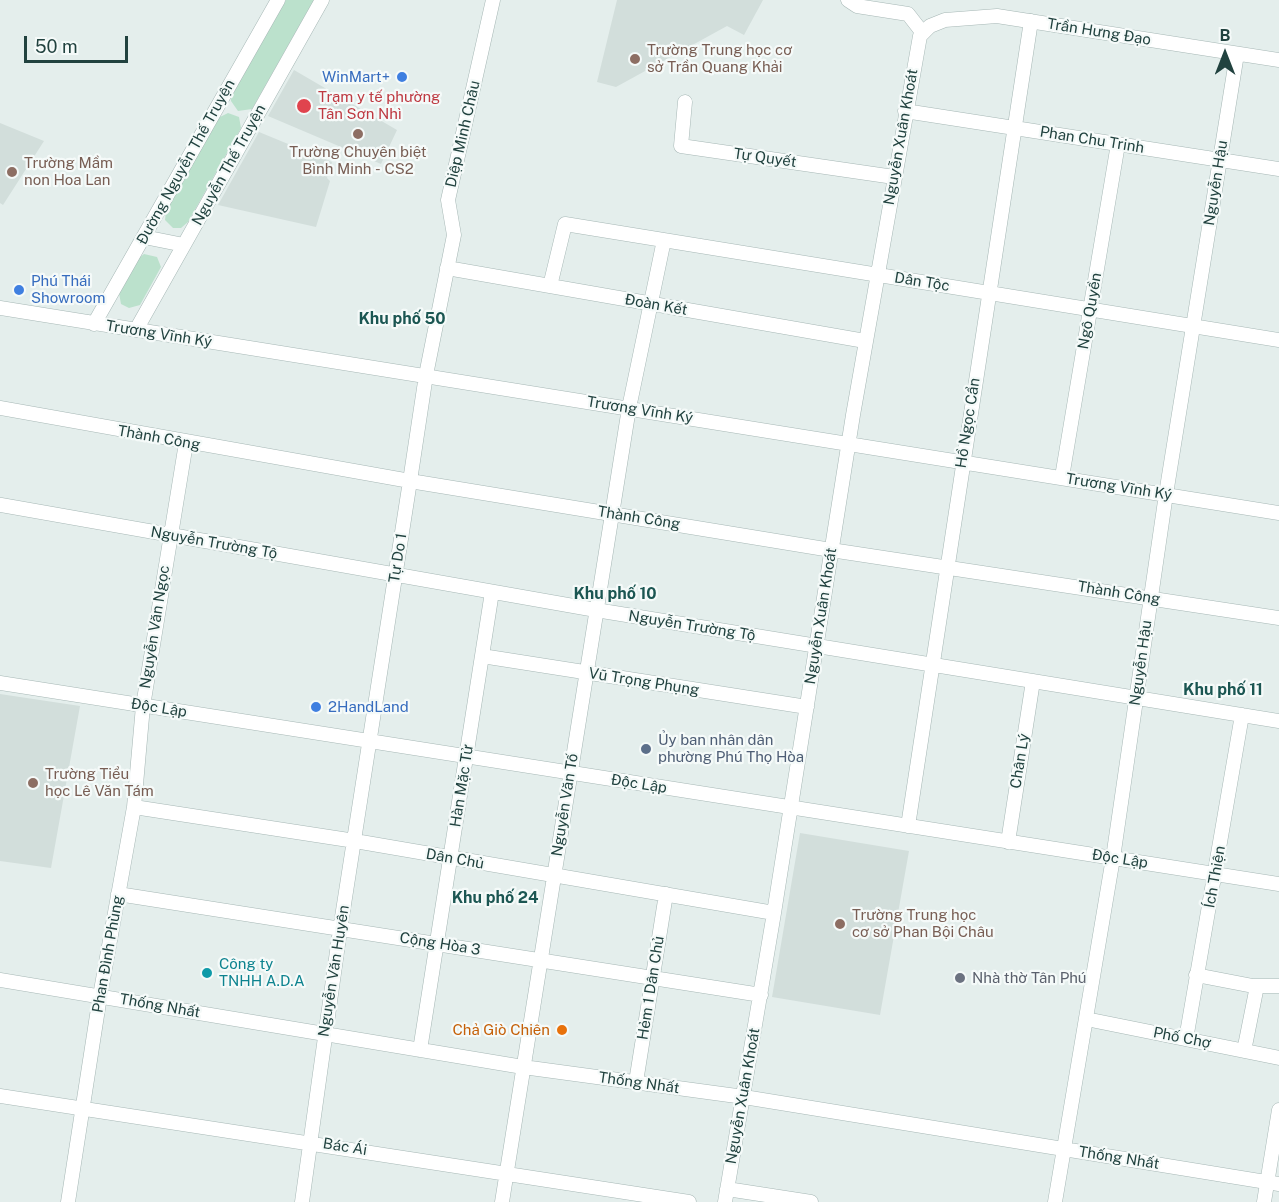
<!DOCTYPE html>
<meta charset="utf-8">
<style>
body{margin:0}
#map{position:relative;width:1279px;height:1202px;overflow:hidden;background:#e4eeec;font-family:"Public Sans",sans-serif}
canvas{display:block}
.north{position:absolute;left:1195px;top:24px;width:60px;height:60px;-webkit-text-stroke:4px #f5faf9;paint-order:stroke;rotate:0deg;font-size:16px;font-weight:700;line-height:24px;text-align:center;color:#21423f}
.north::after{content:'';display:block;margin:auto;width:21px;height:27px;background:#21423f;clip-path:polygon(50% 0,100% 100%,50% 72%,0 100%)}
.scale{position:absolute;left:24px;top:36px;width:104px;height:27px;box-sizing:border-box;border:3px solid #21423f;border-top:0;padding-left:8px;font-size:18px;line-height:21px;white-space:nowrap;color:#21423f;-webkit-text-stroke:4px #f5faf9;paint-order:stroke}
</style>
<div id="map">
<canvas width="1279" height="1202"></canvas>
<div class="north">B</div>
<div class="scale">50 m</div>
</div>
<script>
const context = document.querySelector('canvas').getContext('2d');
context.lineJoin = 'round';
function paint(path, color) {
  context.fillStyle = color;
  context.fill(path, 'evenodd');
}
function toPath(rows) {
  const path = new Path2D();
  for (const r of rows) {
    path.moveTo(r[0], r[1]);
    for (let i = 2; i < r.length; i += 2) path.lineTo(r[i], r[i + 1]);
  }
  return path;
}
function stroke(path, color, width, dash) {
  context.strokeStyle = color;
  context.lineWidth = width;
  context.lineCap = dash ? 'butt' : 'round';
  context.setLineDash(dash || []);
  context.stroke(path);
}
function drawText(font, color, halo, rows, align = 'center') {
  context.font = font + ' "Public Sans",sans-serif';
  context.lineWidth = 4.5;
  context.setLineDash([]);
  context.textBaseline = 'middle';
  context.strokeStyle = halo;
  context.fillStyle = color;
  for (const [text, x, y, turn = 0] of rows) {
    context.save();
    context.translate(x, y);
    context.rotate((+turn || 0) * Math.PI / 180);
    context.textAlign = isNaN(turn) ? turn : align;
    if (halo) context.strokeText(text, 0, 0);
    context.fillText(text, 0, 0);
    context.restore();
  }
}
const built = toPath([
 [617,0,763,0,744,35,727,26,616,87,597,82],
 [294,70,397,130,381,164,268,116],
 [0,123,44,141,3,205,0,203],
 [259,132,332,162,327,178,330,181,316,227,218,205],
 [0,694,80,706,51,868,0,861],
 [800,833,909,851,880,1015,772,997]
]);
const green = toPath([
 [286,0,314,0,252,109,238,111,231,101,231,95],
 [228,113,239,117,241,128,188,222,181,228,173,228,165,220,166,211,218,118],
 [144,254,157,257,161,267,140,305,129,308,121,304,119,293,139,258]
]);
const minor = toPath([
 [848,0,857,6,908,14,922,32],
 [685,102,681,146,894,177],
 [905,111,1279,169],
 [144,237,184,245],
 [447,268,865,341],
 [550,286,565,224,1279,340],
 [0,308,1279,513],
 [94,324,278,0],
 [136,330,322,0],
 [0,408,410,481,831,550,1279,618],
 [1062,477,1118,144],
 [1,505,596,610,1279,721],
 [482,656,807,707],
 [0,683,1279,884],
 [134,807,355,841,774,913],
 [908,826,1031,21],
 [1008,842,1033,681],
 [118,894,761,995],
 [1196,975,1253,986,1279,986],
 [0,980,523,1067,744,1097,1279,1184],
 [1086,1019,1279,1058],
 [1186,1039,1242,715],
 [420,1050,492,592],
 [1244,1051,1257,986],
 [636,1082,666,894],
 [0,1096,689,1202],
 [727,1189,811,1202],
 [68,1202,100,996,134,807,143,706,186,443],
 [302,1202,340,930,410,481,426,375,454,235,448,200,493,0],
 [502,1202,629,408,664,240],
 [725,1202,774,913,853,415,920,36,930,26,945,20,997,16,1279,60],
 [1055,1202,1113,858,1166,494,1237,54],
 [1264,1202,1279,1110]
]);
const markers = [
 [635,59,6,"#8d6e63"],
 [402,77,6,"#3f7fe0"],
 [304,106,8,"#e0444e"],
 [358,134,6,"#8d6e63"],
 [12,172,6,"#8d6e63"],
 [19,290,6,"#3f7fe0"],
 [316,707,6,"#3f7fe0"],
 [646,749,6,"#5c6f8a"],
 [33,783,6,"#8d6e63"],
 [840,924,6,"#8d6e63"],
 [207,973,6,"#0f9aa8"],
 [960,978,6,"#6b7280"],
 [562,1030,6,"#e8710a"]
];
const streetNames = [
 ["Trần Hưng Đạo",1099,32,9],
 ["Diệp Minh Châu",463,134,-77],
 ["Nguyễn Xuân Khoát",901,137,-80],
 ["Phan Chu Trinh",1092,140,9],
 ["Tự Quyết",765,158,8],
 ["Đường Nguyễn Thế Truyện",186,162,-61],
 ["Nguyễn Thế Truyện",229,165,-61],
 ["Nguyễn Hậu",1216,183,-81],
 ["Dân Tộc",922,282,9],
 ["Đoàn Kết",656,305,10],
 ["Ngô Quyền",1090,311,-80],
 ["Trương Vĩnh Ký",159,334,9],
 ["Trương Vĩnh Ký",640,410,9],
 ["Hồ Ngọc Cẩn",968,423,-81],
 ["Thành Công",159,438,10],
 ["Trương Vĩnh Ký",1119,487,9],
 ["Thành Công",639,518,9],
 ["Nguyễn Trường Tộ",214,543,10],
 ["Tự Do 1",398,558,-81],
 ["Thành Công",1119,593,9],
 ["Nguyễn Xuân Khoát",821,616,-81],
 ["Nguyễn Trường Tộ",692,626,9],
 ["Nguyễn Văn Ngọc",155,627,-81],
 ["Nguyễn Hậu",1141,663,-82],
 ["Vũ Trọng Phụng",644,682,9],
 ["Độc Lập",159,708,9],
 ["Chân Lý",1020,761,-81],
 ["Độc Lập",639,784,9],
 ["Hàn Mặc Tử",462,786,-81],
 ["Nguyễn Văn Tố",565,805,-81],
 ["Dân Chủ",455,859,10],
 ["Độc Lập",1120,859,9],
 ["Ích Thiện",1215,877,-80],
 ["Cộng Hòa 3",440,944,9],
 ["Phan Đình Phùng",108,954,-80],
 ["Nguyễn Văn Huyên",334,971,-81],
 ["Hẻm 1 Dân Chủ",651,988,-81],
 ["Thống Nhất",160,1006,10],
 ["Phố Chợ",1182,1038,11],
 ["Thống Nhất",639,1083,8],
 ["Nguyễn Xuân Khoát",743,1096,-80],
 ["Bác Ái",345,1147,9],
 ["Thống Nhất",1119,1158,9]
];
const educationNames = [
 ["Trường Trung học cơ",647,50],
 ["sở Trần Quang Khải",647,67],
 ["Trường Chuyên biệt",358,152,"center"],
 ["Bình Minh - CS2",358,169,"center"],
 ["Trường Mầm",24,163],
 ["non Hoa Lan",24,180],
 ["Trường Tiểu",45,774],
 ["học Lê Văn Tám",45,791],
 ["Trường Trung học",852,915],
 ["cơ sở Phan Bội Châu",852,932]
];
const shopNames = [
 ["WinMart+",390,77,"right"],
 ["Phú Thái",31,281],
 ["Showroom",31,298],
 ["2HandLand",328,707]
];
const healthNames = [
 ["Trạm y tế phường",318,97],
 ["Tân Sơn Nhì",318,114]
];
const serviceNames = [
 ["Ủy ban nhân dân",658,740],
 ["phường Phú Thọ Hòa",658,757]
];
const cultureNames = [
 ["Công ty",219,964],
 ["TNHH A.D.A",219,981]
];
const worshipNames = [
 ["Nhà thờ Tân Phú",972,978]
];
const foodNames = [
 ["Chả Giò Chiên",550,1030]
];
const neighbourhoodNames = [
 ["Khu phố 50",402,319],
 ["Khu phố 10",615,594],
 ["Khu phố 11",1223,690],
 ["Khu phố 24",495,898]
];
paint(built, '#d2dedb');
paint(green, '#bbe1cc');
stroke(minor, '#a6b7b5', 15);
stroke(minor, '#fff', 14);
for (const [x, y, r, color] of markers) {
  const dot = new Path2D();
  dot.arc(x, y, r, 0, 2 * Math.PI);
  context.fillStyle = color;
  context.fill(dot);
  stroke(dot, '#f5faf9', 2);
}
drawText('15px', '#21423f', '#f5faf9', streetNames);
drawText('15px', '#785e54', '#f5faf9', educationNames, 'left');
drawText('15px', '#366cbe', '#f5faf9', shopNames, 'left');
drawText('15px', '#be3a42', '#f5faf9', healthNames, 'left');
drawText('15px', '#4e5e75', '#f5faf9', serviceNames, 'left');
drawText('15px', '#0d838f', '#f5faf9', cultureNames, 'left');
drawText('15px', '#5b616d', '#f5faf9', worshipNames, 'left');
drawText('15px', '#c56008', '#f5faf9', foodNames, 'right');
drawText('bold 16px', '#1b5652', '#f5faf9', neighbourhoodNames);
</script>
